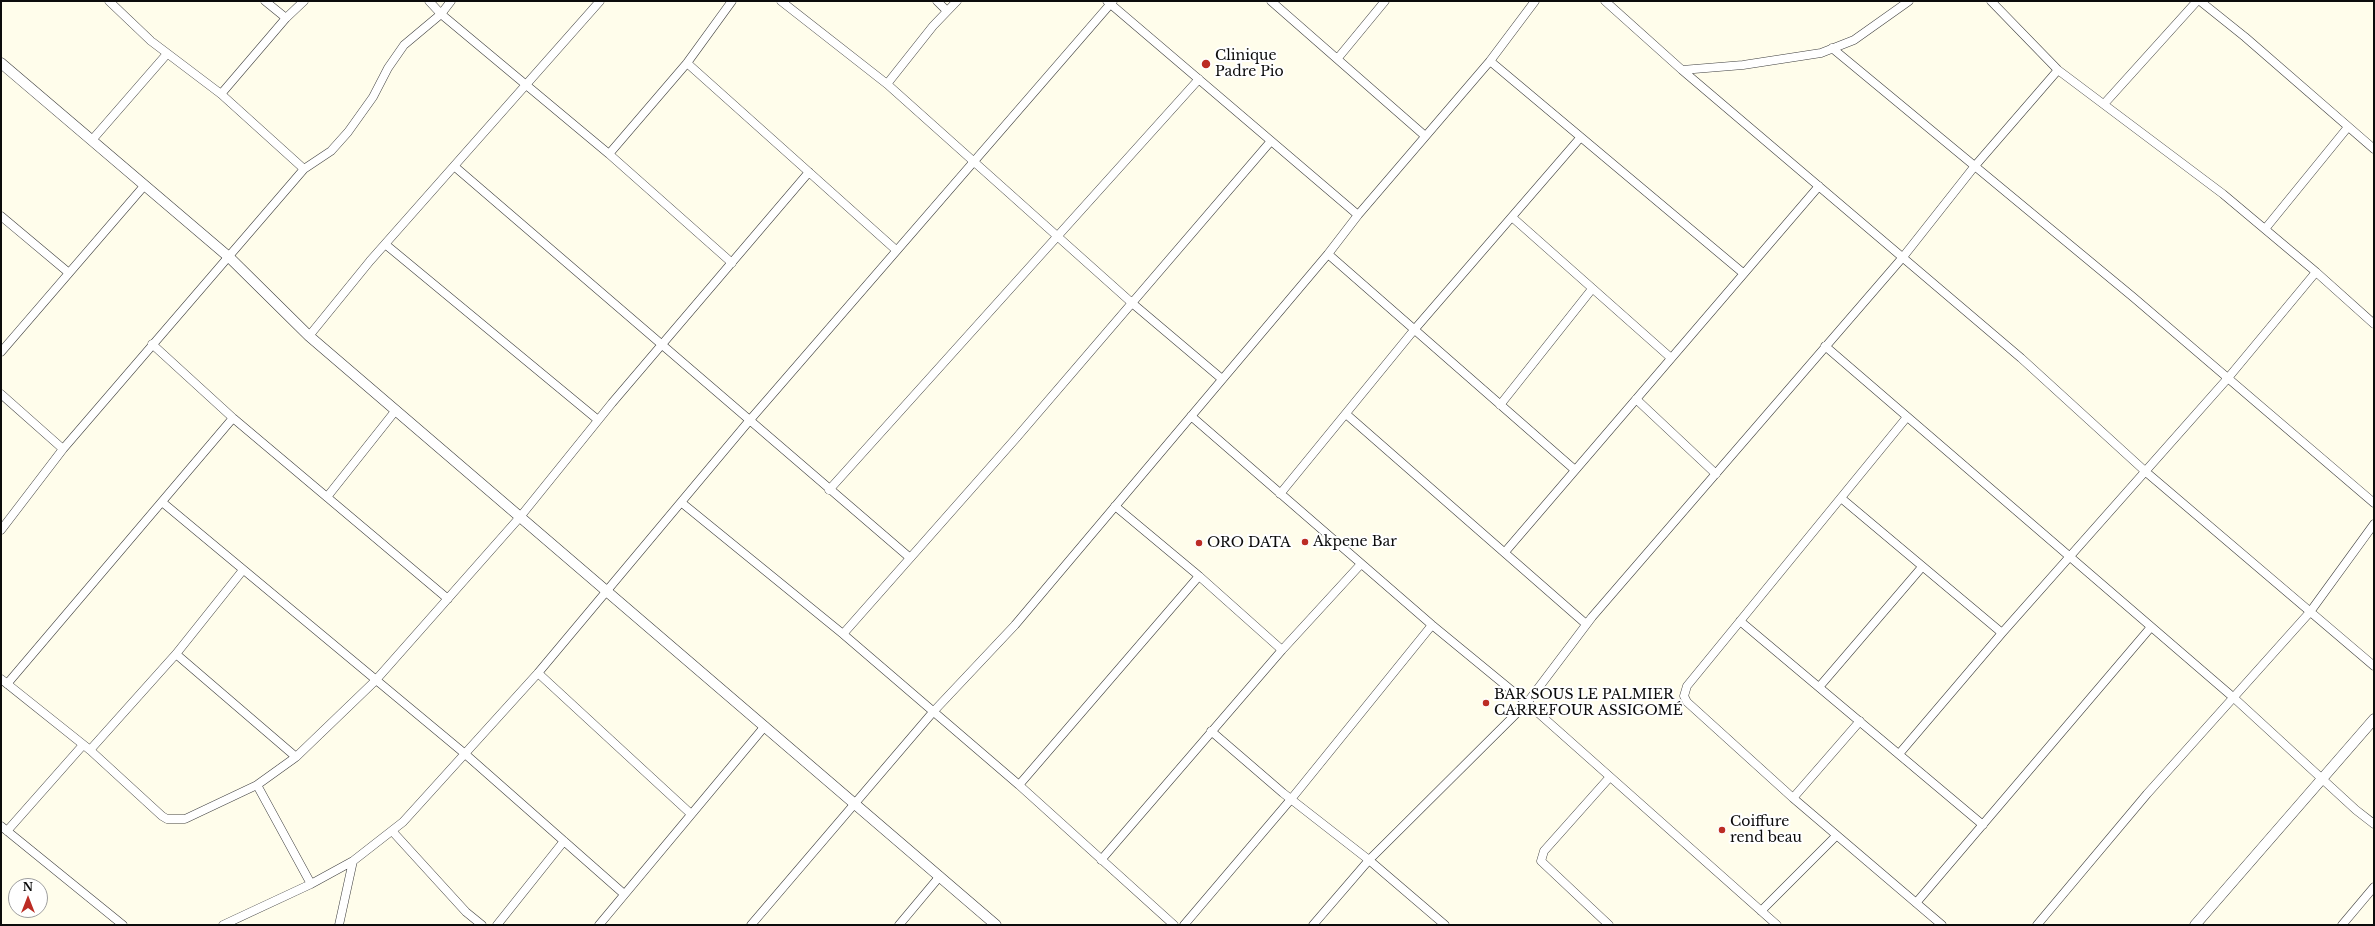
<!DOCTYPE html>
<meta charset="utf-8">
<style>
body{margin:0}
#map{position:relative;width:2375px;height:926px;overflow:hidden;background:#fffdeb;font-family:"Libre Baskerville",serif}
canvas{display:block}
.frame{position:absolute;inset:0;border:2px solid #0c0c0c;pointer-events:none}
.north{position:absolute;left:8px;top:878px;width:40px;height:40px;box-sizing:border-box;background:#fff;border:1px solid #9e9e9e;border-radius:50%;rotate:0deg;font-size:11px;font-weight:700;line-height:16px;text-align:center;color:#0c0c0c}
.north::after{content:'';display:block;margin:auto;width:14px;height:18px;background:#bc2c24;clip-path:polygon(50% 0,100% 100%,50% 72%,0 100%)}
</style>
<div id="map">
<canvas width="2375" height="926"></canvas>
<div class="frame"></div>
<div class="north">N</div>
</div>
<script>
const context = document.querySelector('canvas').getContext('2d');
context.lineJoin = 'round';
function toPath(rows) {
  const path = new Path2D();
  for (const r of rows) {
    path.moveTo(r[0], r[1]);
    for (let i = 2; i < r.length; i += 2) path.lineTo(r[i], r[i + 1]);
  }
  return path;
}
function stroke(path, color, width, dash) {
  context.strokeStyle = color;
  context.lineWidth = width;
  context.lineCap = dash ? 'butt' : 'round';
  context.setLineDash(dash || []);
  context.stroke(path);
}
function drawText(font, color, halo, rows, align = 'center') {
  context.font = font + ' "Libre Baskerville",serif';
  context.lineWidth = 4;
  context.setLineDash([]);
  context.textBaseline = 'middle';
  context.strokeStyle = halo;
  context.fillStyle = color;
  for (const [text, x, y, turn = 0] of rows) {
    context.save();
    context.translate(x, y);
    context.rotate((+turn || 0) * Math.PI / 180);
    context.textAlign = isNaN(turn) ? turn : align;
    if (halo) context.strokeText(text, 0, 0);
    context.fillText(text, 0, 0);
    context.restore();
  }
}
const minor = toPath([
 [109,1,151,41,221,94,304,169],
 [265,1,286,18],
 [429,1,441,14,609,154,732,263],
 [781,1,887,84,1132,303,1222,379],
 [937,1,947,11],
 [1107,1,1358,215],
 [1271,1,1424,135],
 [1605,1,1682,70,1743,65,1821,53,1854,40,1909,1],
 [1991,1,2058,70,2223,194,2316,272,2374,324],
 [2200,1,2245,37,2374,149],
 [1832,48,2133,297,2374,503],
 [1338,58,1385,1],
 [1490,61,1743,273],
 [687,63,896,250],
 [1682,70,2021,358,2146,472,2374,666],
 [887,84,933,26,957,1],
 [221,94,286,18,304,1],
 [2104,104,2197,1],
 [92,140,166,55],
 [609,154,687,63,732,1],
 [454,166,909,557],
 [1,216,69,273],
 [1513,218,1671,358],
 [2265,229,2348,127],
 [385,244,598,420],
 [1328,254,1575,470],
 [309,336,370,261,600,1],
 [152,344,233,418,448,599],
 [1825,346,2234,698,2356,810,2374,824],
 [1,352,144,186],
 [1,394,63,449],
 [1636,399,1716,474],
 [1500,405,1592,289],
 [1346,414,1586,624],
 [1191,416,1432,625,1527,703,1777,925],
 [1907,417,1687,686,1684,696,1687,702,1793,798,1942,925],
 [829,490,1199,79],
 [1280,494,1414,330,1580,138],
 [327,497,396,410],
 [1841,498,2002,633],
 [162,502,464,753,624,894],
 [682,503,843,634,1019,785,1174,925],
 [1115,506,1199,576,1282,650],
 [1,530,63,449,304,169,331,151,348,132,373,97,388,68,404,45,441,14,451,1],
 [1505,552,1819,186],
 [1740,621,1983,825],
 [843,634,1017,437,1271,141],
 [176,654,296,757],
 [538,673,691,814],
 [1,679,90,750,162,816,167,819,185,819,257,785,296,757,375,681,520,517,612,403,809,172],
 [7,684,233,418],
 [1820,686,1922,567],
 [1211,731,1283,793,1369,860,1445,925],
 [90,750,176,654,243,570],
 [1899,754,2002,633,2228,378,2316,272],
 [257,785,311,884],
 [1019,785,1199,576],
 [1793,798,1860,721],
 [1,826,123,925],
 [7,831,83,745],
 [393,832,466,912,482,925],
 [1101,860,1282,650,1361,564],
 [1916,903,2151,627],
 [1761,911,1836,836],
 [223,925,311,884,353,861],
 [339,925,353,861,403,822,538,673,749,421,1113,1],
 [497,925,564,841],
 [599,925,765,726],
 [751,925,933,712,1015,625,1328,254,1358,215,1490,61,1535,1],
 [899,925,940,876],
 [1184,925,1292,798,1432,625],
 [1313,925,1369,860,1527,703,1592,617,1903,257,1974,167,2058,70],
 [1609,925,1541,861,1544,851,1609,778],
 [2037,925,2147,794,2310,612,2374,524],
 [2342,925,2374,887]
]);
const tertiary = toPath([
 [1,63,230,258,309,336,996,925],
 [2195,925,2374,719]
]);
const markers = [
 [1206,64,5,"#bc2c24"],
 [1305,542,4,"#bc2c24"],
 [1199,543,4,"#bc2c24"],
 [1486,703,4,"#bc2c24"],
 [1722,830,4,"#bc2c24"]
];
const poiNames = [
 ["Clinique",1215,56],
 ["Padre Pio",1215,72],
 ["Akpene Bar",1313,542],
 ["ORO DATA",1207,543],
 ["BAR SOUS LE PALMIER",1494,695],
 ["CARREFOUR ASSIGOMÉ",1494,711],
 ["Coiffure",1730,822],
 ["rend beau",1730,838]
];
stroke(minor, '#3f3f3f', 9);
stroke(tertiary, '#3f3f3f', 11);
stroke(minor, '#fff', 8);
stroke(tertiary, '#fff', 10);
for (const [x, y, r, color] of markers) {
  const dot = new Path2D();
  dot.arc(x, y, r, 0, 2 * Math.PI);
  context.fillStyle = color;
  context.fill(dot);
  stroke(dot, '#fff', 1.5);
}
drawText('14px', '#0c0c0c', '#fff', poiNames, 'left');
</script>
